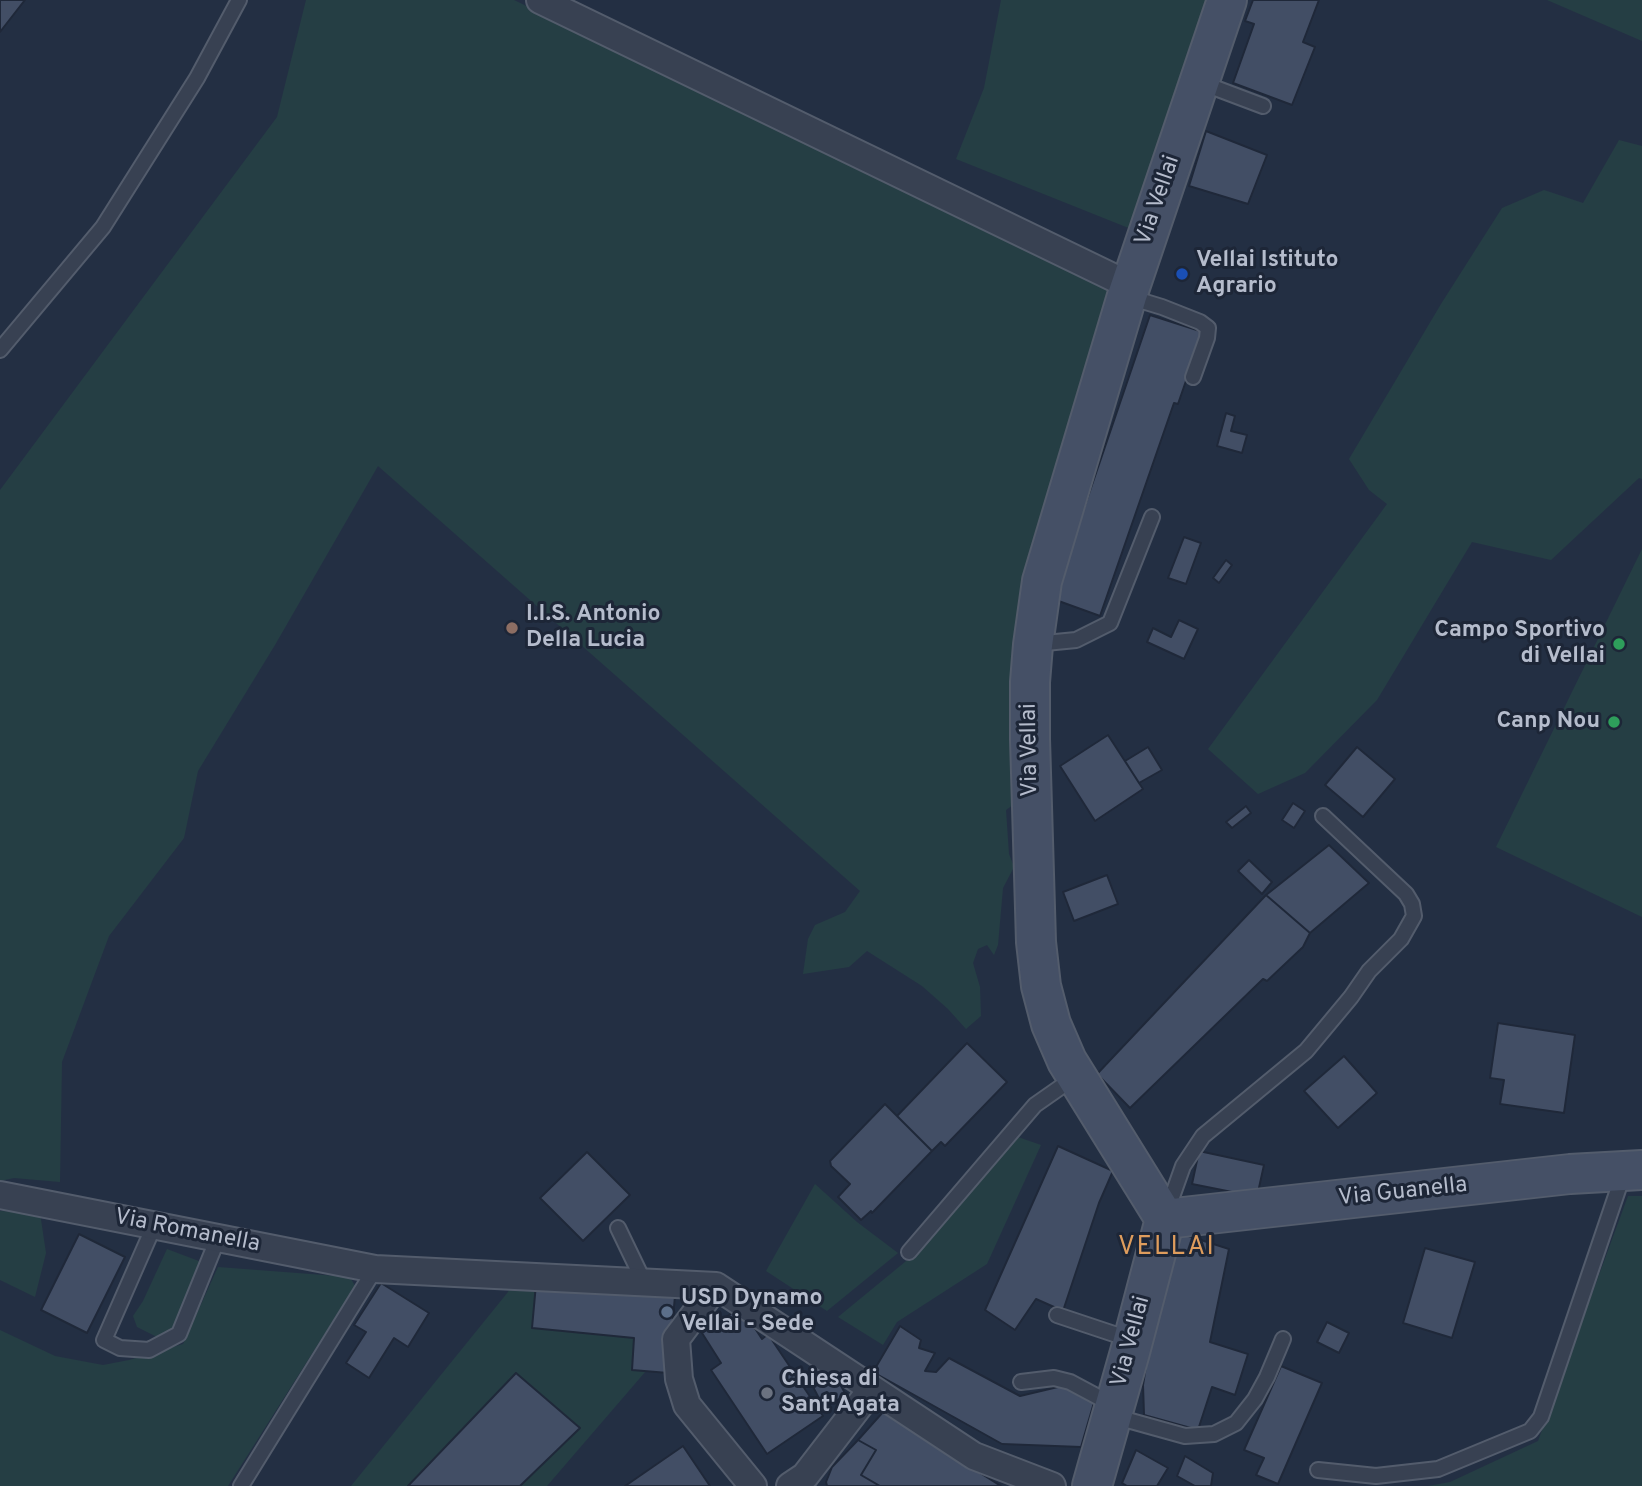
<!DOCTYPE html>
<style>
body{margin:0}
canvas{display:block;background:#232f43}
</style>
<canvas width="1642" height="1486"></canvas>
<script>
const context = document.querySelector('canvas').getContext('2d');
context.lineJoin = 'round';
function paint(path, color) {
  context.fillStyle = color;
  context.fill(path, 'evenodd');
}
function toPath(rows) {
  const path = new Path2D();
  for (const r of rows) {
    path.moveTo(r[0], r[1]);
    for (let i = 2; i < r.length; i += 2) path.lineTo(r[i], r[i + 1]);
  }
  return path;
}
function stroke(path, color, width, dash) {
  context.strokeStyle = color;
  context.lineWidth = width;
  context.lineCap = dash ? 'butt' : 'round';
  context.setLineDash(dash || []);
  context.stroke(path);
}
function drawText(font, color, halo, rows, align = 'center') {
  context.font = font + ' Overpass,sans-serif';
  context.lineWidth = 6;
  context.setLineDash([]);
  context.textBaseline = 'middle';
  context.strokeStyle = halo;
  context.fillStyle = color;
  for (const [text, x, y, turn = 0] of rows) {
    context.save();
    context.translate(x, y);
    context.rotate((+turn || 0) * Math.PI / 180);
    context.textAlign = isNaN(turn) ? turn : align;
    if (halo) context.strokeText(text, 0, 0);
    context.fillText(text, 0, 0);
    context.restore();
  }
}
const green = toPath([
 [306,0,514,0,1107,286,1115,306,1021,799,1006,810,1009,854,1014,867,1003,888,998,945,994,955,987,945,978,949,973,963,980,987,981,1016,966,1029,948,1009,922,986,867,951,849,967,803,974,808,939,815,925,845,912,860,891,378,466,275,645,198,771,184,838,109,936,62,1062,60,1182,14,1178,0,1181,0,490,277,117],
 [1001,0,1209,0,1131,229,956,159,984,88],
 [1547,0,1642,0,1642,41],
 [1619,140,1642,146,1642,479,1639,478,1551,560,1472,542,1377,700,1305,773,1258,794,1208,749,1387,504,1369,490,1349,459,1441,304,1502,208,1544,190,1583,203],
 [1642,549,1642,917,1496,847],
 [1015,1136,1041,1145,987,1264,897,1322,883,1345,838,1317,911,1257],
 [815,1184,857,1222,898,1253,827,1311,766,1271],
 [1628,1196,1642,1196,1642,1486,1428,1486,1450,1482,1538,1441],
 [0,1211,40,1213,46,1253,35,1297,0,1280],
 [167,1249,204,1263,178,1325,157,1337,137,1327,133,1316,143,1301],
 [218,1267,350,1277,355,1286,228,1486,0,1486,0,1330,55,1356,103,1365,129,1360,183,1344],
 [511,1283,536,1284,532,1328,634,1338,632,1370,646,1371,547,1486,351,1486,508,1292]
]);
const building = toPath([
 [0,0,25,0,0,32,0,0],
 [1253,0,1319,0,1303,42,1315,47,1292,105,1233,83,1254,24,1245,21,1253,0],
 [1206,131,1267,155,1248,204,1189,186,1206,131],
 [1150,315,1203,332,1178,404,1174,403,1100,616,1053,599,1150,315],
 [1226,413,1235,416,1231,431,1247,435,1242,453,1217,446,1226,413],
 [1184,537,1201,543,1186,584,1168,578,1184,537],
 [1226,560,1232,565,1219,583,1213,578,1226,560],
 [1179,620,1198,629,1184,659,1147,642,1153,628,1171,637,1179,620],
 [1108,735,1143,789,1095,821,1060,766,1108,735],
 [1148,747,1162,770,1139,783,1125,761,1148,747],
 [1357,747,1395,779,1363,817,1325,785,1357,747],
 [1293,803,1305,811,1294,828,1282,820,1293,803],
 [1246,806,1251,813,1232,828,1226,822,1246,806],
 [1329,845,1369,883,1310,933,1266,895,1329,845],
 [1249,860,1272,882,1262,894,1238,871,1249,860],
 [1107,875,1118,904,1074,921,1063,892,1107,875],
 [1266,895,1310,933,1303,947,1267,981,1263,979,1130,1108,1097,1074,1266,895],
 [1498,1023,1575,1035,1564,1113,1500,1104,1504,1080,1490,1078,1498,1023],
 [967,1043,1007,1082,945,1146,941,1142,932,1151,897,1116,967,1043],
 [1344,1056,1377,1093,1338,1128,1304,1091,1344,1056],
 [885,1104,932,1151,872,1213,871,1211,861,1220,838,1197,850,1184,831,1166,830,1161,885,1104],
 [1058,1146,1113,1171,1099,1203,1063,1311,1036,1299,1015,1330,985,1310,1058,1146],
 [1199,1151,1264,1165,1257,1197,1192,1184,1199,1151],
 [587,1152,630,1195,583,1241,540,1198,587,1152],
 [1179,1233,1229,1249,1210,1342,1248,1354,1235,1395,1212,1387,1198,1430,1144,1415,1143,1385,1152,1329,1179,1233],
 [79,1234,125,1257,87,1333,41,1310,79,1234],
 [1425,1248,1475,1262,1452,1338,1403,1323,1425,1248],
 [381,1283,429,1313,408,1347,394,1338,369,1378,346,1363,366,1332,354,1325,381,1283],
 [536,1284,675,1296,668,1373,632,1370,634,1338,532,1328,536,1284],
 [741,1307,762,1339,768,1334,823,1416,767,1454,711,1370,721,1363,702,1333,741,1307],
 [1327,1322,1349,1333,1339,1353,1317,1342,1327,1322],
 [900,1326,921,1340,919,1348,935,1353,925,1371,936,1372,949,1358,1020,1396,1062,1386,1095,1399,1081,1447,1002,1444,873,1372,900,1326],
 [1281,1366,1322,1383,1278,1484,1256,1475,1264,1458,1244,1450,1281,1366],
 [833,1371,846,1395,824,1408,811,1383,833,1371],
 [516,1373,580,1428,520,1486,408,1486,516,1373],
 [883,1412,1001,1486,880,1486,861,1475,876,1450,858,1440,883,1412],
 [858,1440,876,1450,861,1475,880,1486,827,1486,826,1482,832,1467,858,1440],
 [683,1446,710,1486,625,1486,683,1446],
 [1136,1450,1168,1468,1157,1486,1127,1486,1122,1483,1136,1450],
 [1185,1456,1213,1473,1211,1486,1195,1486,1177,1476,1185,1456]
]);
const lane = toPath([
 [1202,83,1263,106],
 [1129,297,1162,307,1200,322,1208,328,1207,338,1193,377],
 [0,350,103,227,197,78,239,0],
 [1035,644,1076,640,1110,623,1152,517],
 [1167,1211,1183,1166,1203,1136,1306,1051,1351,997,1369,971,1401,939,1414,916,1412,904,1406,894,1323,816],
 [154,1226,104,1340,120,1348,149,1350,179,1334,218,1238],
 [618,1228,644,1282],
 [909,1252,1035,1105,1075,1077],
 [1057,1315,1132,1340],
 [1021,1382,1054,1378,1070,1382,1113,1405],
 [1113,1416,1185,1436,1214,1434,1236,1423,1255,1399,1267,1377,1283,1339],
 [1318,1470,1376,1476,1438,1469,1530,1431,1541,1417,1624,1172],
 [241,1486,375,1269]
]);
const street = toPath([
 [540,0,1131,286],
 [0,1195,375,1269,716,1286,974,1456,1052,1486],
 [716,1286,676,1339,679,1379,687,1405,753,1486],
 [790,1486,805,1476,872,1389]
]);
const secondary = toPath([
 [1165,1219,1570,1174,1642,1170],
 [1092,1486,1130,1352,1165,1219,1067,1061,1051,1024,1041,986,1036,942,1030,739,1030,682,1033,645,1042,581,1127,296,1227,0]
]);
const markers = [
 [1182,274,7,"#1a4fb4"],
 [512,628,7,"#8d6e63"],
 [1619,644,7,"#2e9e5b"],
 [1614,722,7,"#2e9e5b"],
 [667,1312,7,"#5c6f8a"],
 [767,1393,7,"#6b7280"]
];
const streetNames = [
 ["Via Vellai",1159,201,-71],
 ["Via Vellai",1031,750,-91],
 ["Via Guanella",1403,1193,-6],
 ["Via Romanella",187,1232,11],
 ["Via Vellai",1132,1342,-75]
];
const poiNames = [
 ["Vellai Istituto",1196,261],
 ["Agrario",1196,287],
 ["I.I.S. Antonio",526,615],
 ["Della Lucia",526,641],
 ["Campo Sportivo",1605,631,"right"],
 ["di Vellai",1605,657,"right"],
 ["Canp Nou",1600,722,"right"],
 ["USD Dynamo",681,1299],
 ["Vellai - Sede",681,1325],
 ["Chiesa di",781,1380],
 ["Sant'Agata",781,1406]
];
const quarterNames = [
 ["VELLAI",1167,1249]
];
paint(green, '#253e44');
paint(building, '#424e65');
stroke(building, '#1f2839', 2);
stroke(lane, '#535c6c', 18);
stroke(street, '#535c6c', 30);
stroke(secondary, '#535c6c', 42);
stroke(lane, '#384152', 14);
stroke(street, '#384152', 26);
stroke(secondary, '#455066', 38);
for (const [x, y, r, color] of markers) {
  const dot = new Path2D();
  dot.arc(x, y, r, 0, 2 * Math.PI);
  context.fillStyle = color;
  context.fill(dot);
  stroke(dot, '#1d2637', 2.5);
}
drawText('23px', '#b5bccc', '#1d2637', streetNames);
drawText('bold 23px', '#b5bccc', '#1d2637', poiNames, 'left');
context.letterSpacing = '2px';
drawText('26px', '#df9d5d', '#1d2637', quarterNames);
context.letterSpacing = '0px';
</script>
